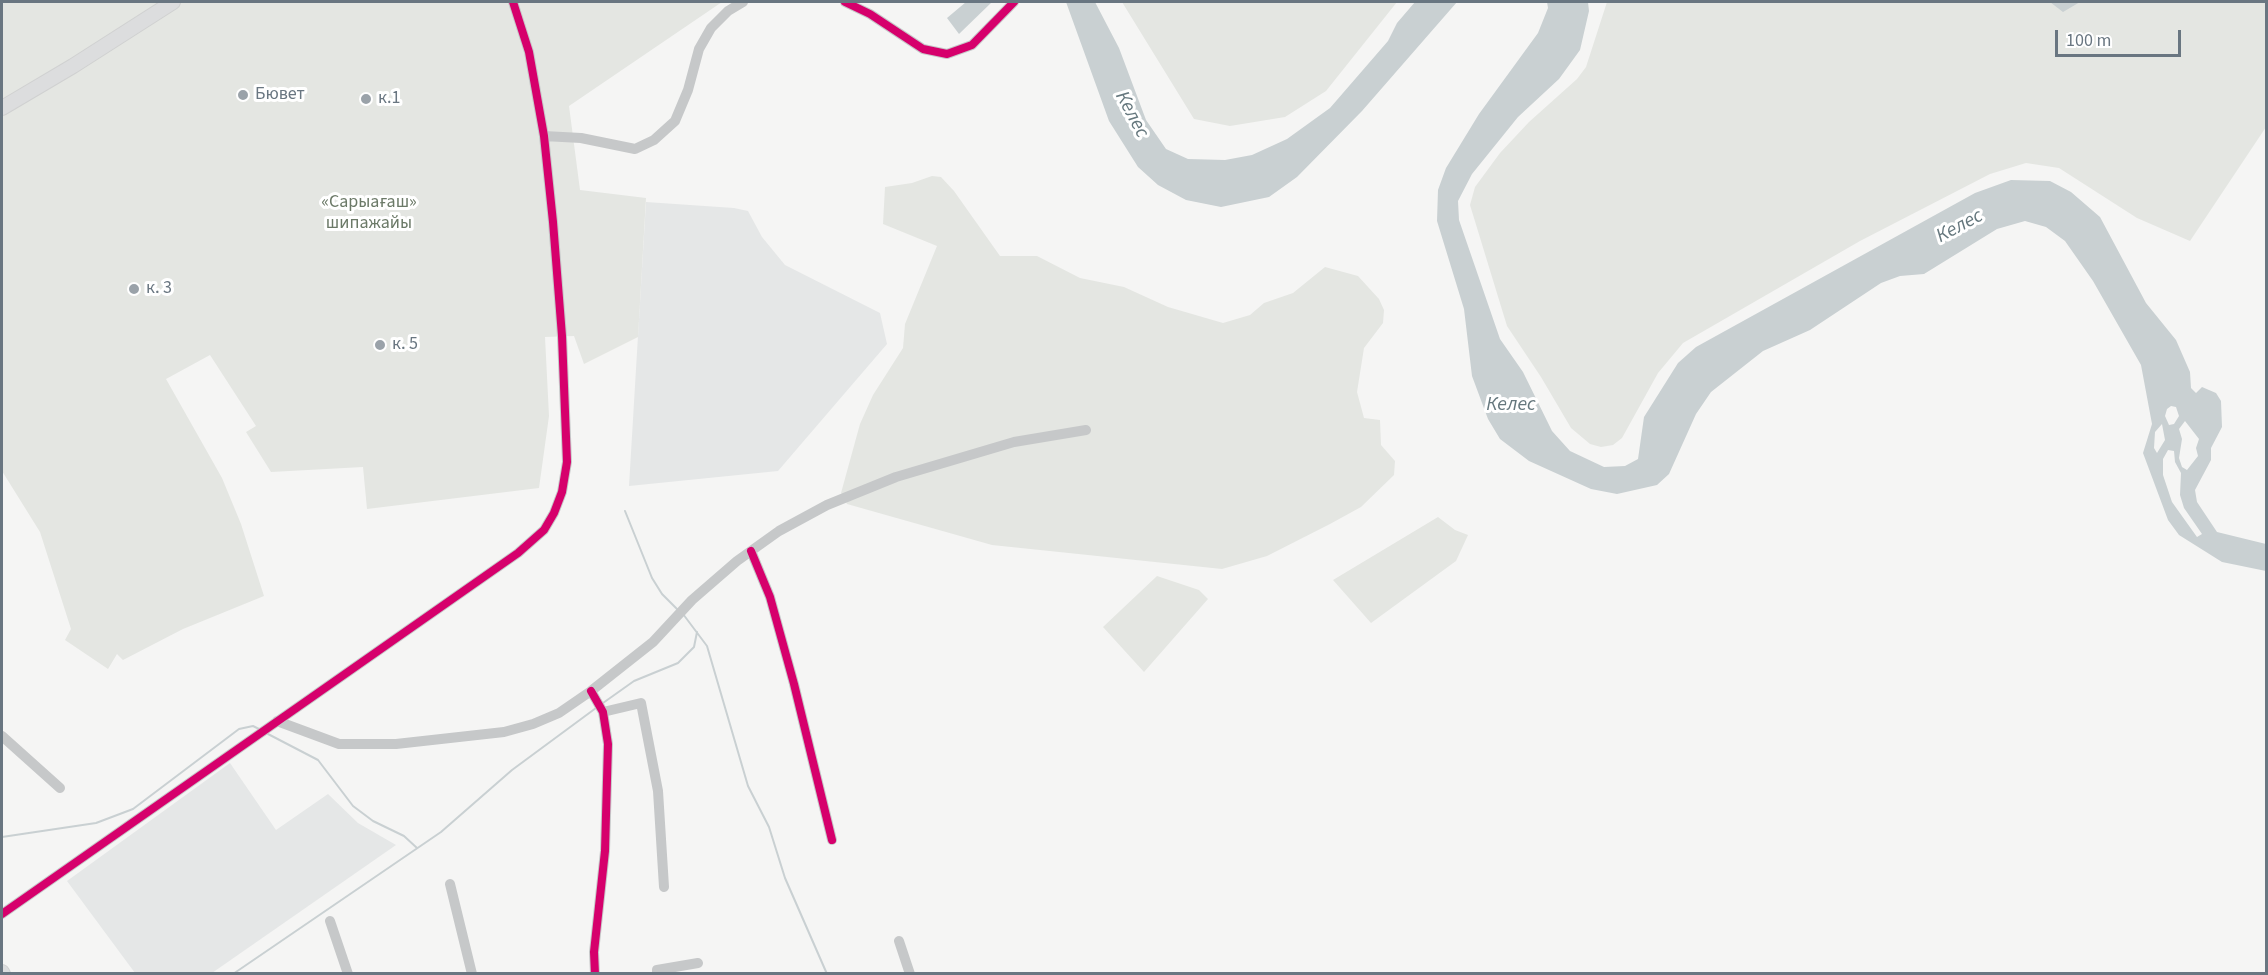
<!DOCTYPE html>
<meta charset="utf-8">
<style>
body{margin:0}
#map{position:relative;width:2268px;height:975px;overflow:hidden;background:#f5f5f4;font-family:"Source Sans 3",sans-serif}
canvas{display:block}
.frame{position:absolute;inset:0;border:3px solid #697681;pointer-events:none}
.scale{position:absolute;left:2055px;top:30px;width:126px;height:27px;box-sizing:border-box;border:3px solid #697681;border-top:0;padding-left:8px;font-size:18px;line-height:21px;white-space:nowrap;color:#697681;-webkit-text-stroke:4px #fff;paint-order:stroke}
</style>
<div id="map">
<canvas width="2268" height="975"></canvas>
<div class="frame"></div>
<div class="scale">100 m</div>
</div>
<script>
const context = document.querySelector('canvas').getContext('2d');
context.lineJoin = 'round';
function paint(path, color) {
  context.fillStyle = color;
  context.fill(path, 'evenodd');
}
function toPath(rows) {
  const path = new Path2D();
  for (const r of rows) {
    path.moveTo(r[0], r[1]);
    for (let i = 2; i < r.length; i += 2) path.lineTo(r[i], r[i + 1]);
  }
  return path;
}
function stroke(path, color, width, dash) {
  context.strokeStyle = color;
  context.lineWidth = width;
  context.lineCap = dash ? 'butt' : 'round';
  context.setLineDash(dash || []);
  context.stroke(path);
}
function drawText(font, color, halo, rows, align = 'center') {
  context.font = font + ' "Source Sans 3",sans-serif';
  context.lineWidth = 6;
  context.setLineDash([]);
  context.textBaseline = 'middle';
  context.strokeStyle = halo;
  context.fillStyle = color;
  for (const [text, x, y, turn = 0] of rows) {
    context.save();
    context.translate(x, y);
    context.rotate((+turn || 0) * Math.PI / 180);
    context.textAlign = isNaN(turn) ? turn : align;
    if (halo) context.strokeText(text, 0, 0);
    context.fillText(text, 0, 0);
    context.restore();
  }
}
const built = toPath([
 [646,202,734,208,748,211,762,237,785,265,880,313,887,344,778,471,629,486],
 [230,763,276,830,328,794,358,823,396,845,212,973,135,973,67,881]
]);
const green = toPath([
 [2,2,722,2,569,106,580,190,646,198,638,337,584,364,574,336,545,337,549,416,539,488,367,509,363,467,271,472,246,432,256,426,210,355,166,379,222,478,241,524,264,596,183,629,123,660,117,654,108,669,65,640,71,629,40,532,2,471],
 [1122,2,1397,2,1326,91,1285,117,1230,126,1194,119],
 [1607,2,2266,2,2266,127,2190,241,2137,218,2059,168,2026,163,1990,174,1860,241,1683,343,1658,373,1622,438,1613,445,1601,447,1590,444,1571,428,1541,377,1507,326,1470,205,1475,187,1500,153,1529,122,1577,79,1586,67],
 [932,176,941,177,954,191,1000,256,1037,256,1080,278,1124,287,1168,307,1223,323,1250,315,1264,303,1293,293,1325,267,1358,276,1379,299,1384,310,1383,323,1364,348,1357,392,1364,418,1380,420,1381,445,1395,461,1394,475,1361,507,1330,524,1267,556,1222,569,992,545,847,504,841,493,860,424,873,395,903,348,905,324,937,246,883,224,885,187,912,183],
 [1438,517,1455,530,1468,535,1456,561,1371,623,1333,580],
 [1157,576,1199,590,1208,599,1144,672,1103,627]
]);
const water = toPath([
 [966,2,992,2,959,34,947,18],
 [1066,2,1095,2,1119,48,1146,120,1166,149,1188,159,1225,160,1252,155,1287,139,1330,108,1388,41,1397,23,1415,2,1457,2,1362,111,1297,177,1269,197,1221,207,1186,200,1158,185,1138,167,1109,121],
 [1547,2,1588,2,1589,11,1580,50,1559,79,1518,117,1472,174,1458,201,1459,220,1500,339,1523,372,1552,431,1570,451,1604,467,1625,466,1638,459,1644,417,1678,363,1696,347,1975,193,2011,180,2050,181,2071,192,2100,217,2146,303,2176,340,2190,372,2191,388,2196,393,2202,387,2216,393,2221,401,2222,427,2211,448,2211,460,2195,490,2197,502,2217,532,2266,544,2266,571,2222,562,2179,535,2168,520,2143,453,2152,424,2141,365,2093,281,2065,241,2046,227,2025,221,1997,229,1924,274,1900,276,1881,283,1810,330,1763,351,1711,392,1696,414,1669,474,1657,485,1617,494,1591,489,1529,461,1500,439,1488,419,1472,376,1464,309,1437,221,1438,190,1446,168,1479,114,1538,33,1548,8],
 [2171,406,2176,407,2179,416,2174,424,2169,425,2165,416,2167,409],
 [2185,421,2199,439,2196,448,2198,456,2187,470,2182,467,2179,458,2182,439,2179,429],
 [2162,424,2165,440,2157,453,2154,448,2155,432],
 [2168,450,2174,451,2175,462,2181,473,2180,495,2184,508,2202,534,2197,537,2172,502,2163,475,2163,459],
 [2050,2,2080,2,2063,12]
]);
const stream = toPath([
 [625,511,652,578,662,594,678,610],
 [683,614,707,646,748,786,769,827,785,878,827,974],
 [603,703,634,681,678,663,694,647,697,632],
 [268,734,318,760,353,806,373,821,404,836,417,848],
 [2,837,96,823,133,809,239,729,253,726,261,730],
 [233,974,441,832,512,770,596,708]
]);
const minor = toPath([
 [845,2,870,14,923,49,947,54,972,45,1014,2],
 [544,136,581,138,635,149,654,140,675,121,688,90,699,49,711,28,728,11,743,2],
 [751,551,770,597,794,684,832,840],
 [591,691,603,712,608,744,605,851,594,952,595,974],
 [603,712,641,703,658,791,664,887],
 [277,721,339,744,396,744,504,732,533,724,559,713,591,691,653,642,692,600,737,561,779,531,827,505,896,477,1014,442,1086,430],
 [2,736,60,788],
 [450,884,472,974],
 [2,914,518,553,544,530,554,513,562,492,567,462,562,336,553,222,544,136,529,52,513,2],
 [330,921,348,974],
 [899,941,910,974],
 [657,974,657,970,698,963]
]);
const major = toPath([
 [2,108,73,66,173,2],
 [2,972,3,974]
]);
const cycleway = toPath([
 [845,2,870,14,923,49,947,54,972,45,1014,2],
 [751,551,770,597,794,684,832,840],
 [591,691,603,712,608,744,605,851,594,952,595,974],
 [2,914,518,553,544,530,554,513,562,492,567,462,562,336,553,222,544,136,529,52,513,2]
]);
const markers = [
 [243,95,6,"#9aa2a9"],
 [366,99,6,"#9aa2a9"],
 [134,289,6,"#9aa2a9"],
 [380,345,6,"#9aa2a9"]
];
const poiNames = [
 ["Бювет",255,95],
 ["к.1",378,99],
 ["к. 3",146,289],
 ["к. 5",392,345]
];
const parkNames = [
 ["«Сарыағаш»",369,203],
 ["шипажайы",369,224]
];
const waterNames = [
 ["Келес",1131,115,62],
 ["Келес",1960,227,-28],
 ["Келес",1511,406]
];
paint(built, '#e5e7e7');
paint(green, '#e4e6e2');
paint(water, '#c9d0d2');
stroke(stream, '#c9d0d2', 2);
stroke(major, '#d0d1d1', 16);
stroke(minor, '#c6c8c9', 10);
stroke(major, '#dcddde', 14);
stroke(cycleway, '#d6006c', 8);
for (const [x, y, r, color] of markers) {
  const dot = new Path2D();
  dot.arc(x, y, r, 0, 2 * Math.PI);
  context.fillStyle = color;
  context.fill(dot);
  stroke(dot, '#fff', 2);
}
drawText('18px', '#697681', '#fff', poiNames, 'left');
drawText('18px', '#6b7967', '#fff', parkNames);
drawText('italic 20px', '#65777d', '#fff', waterNames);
</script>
